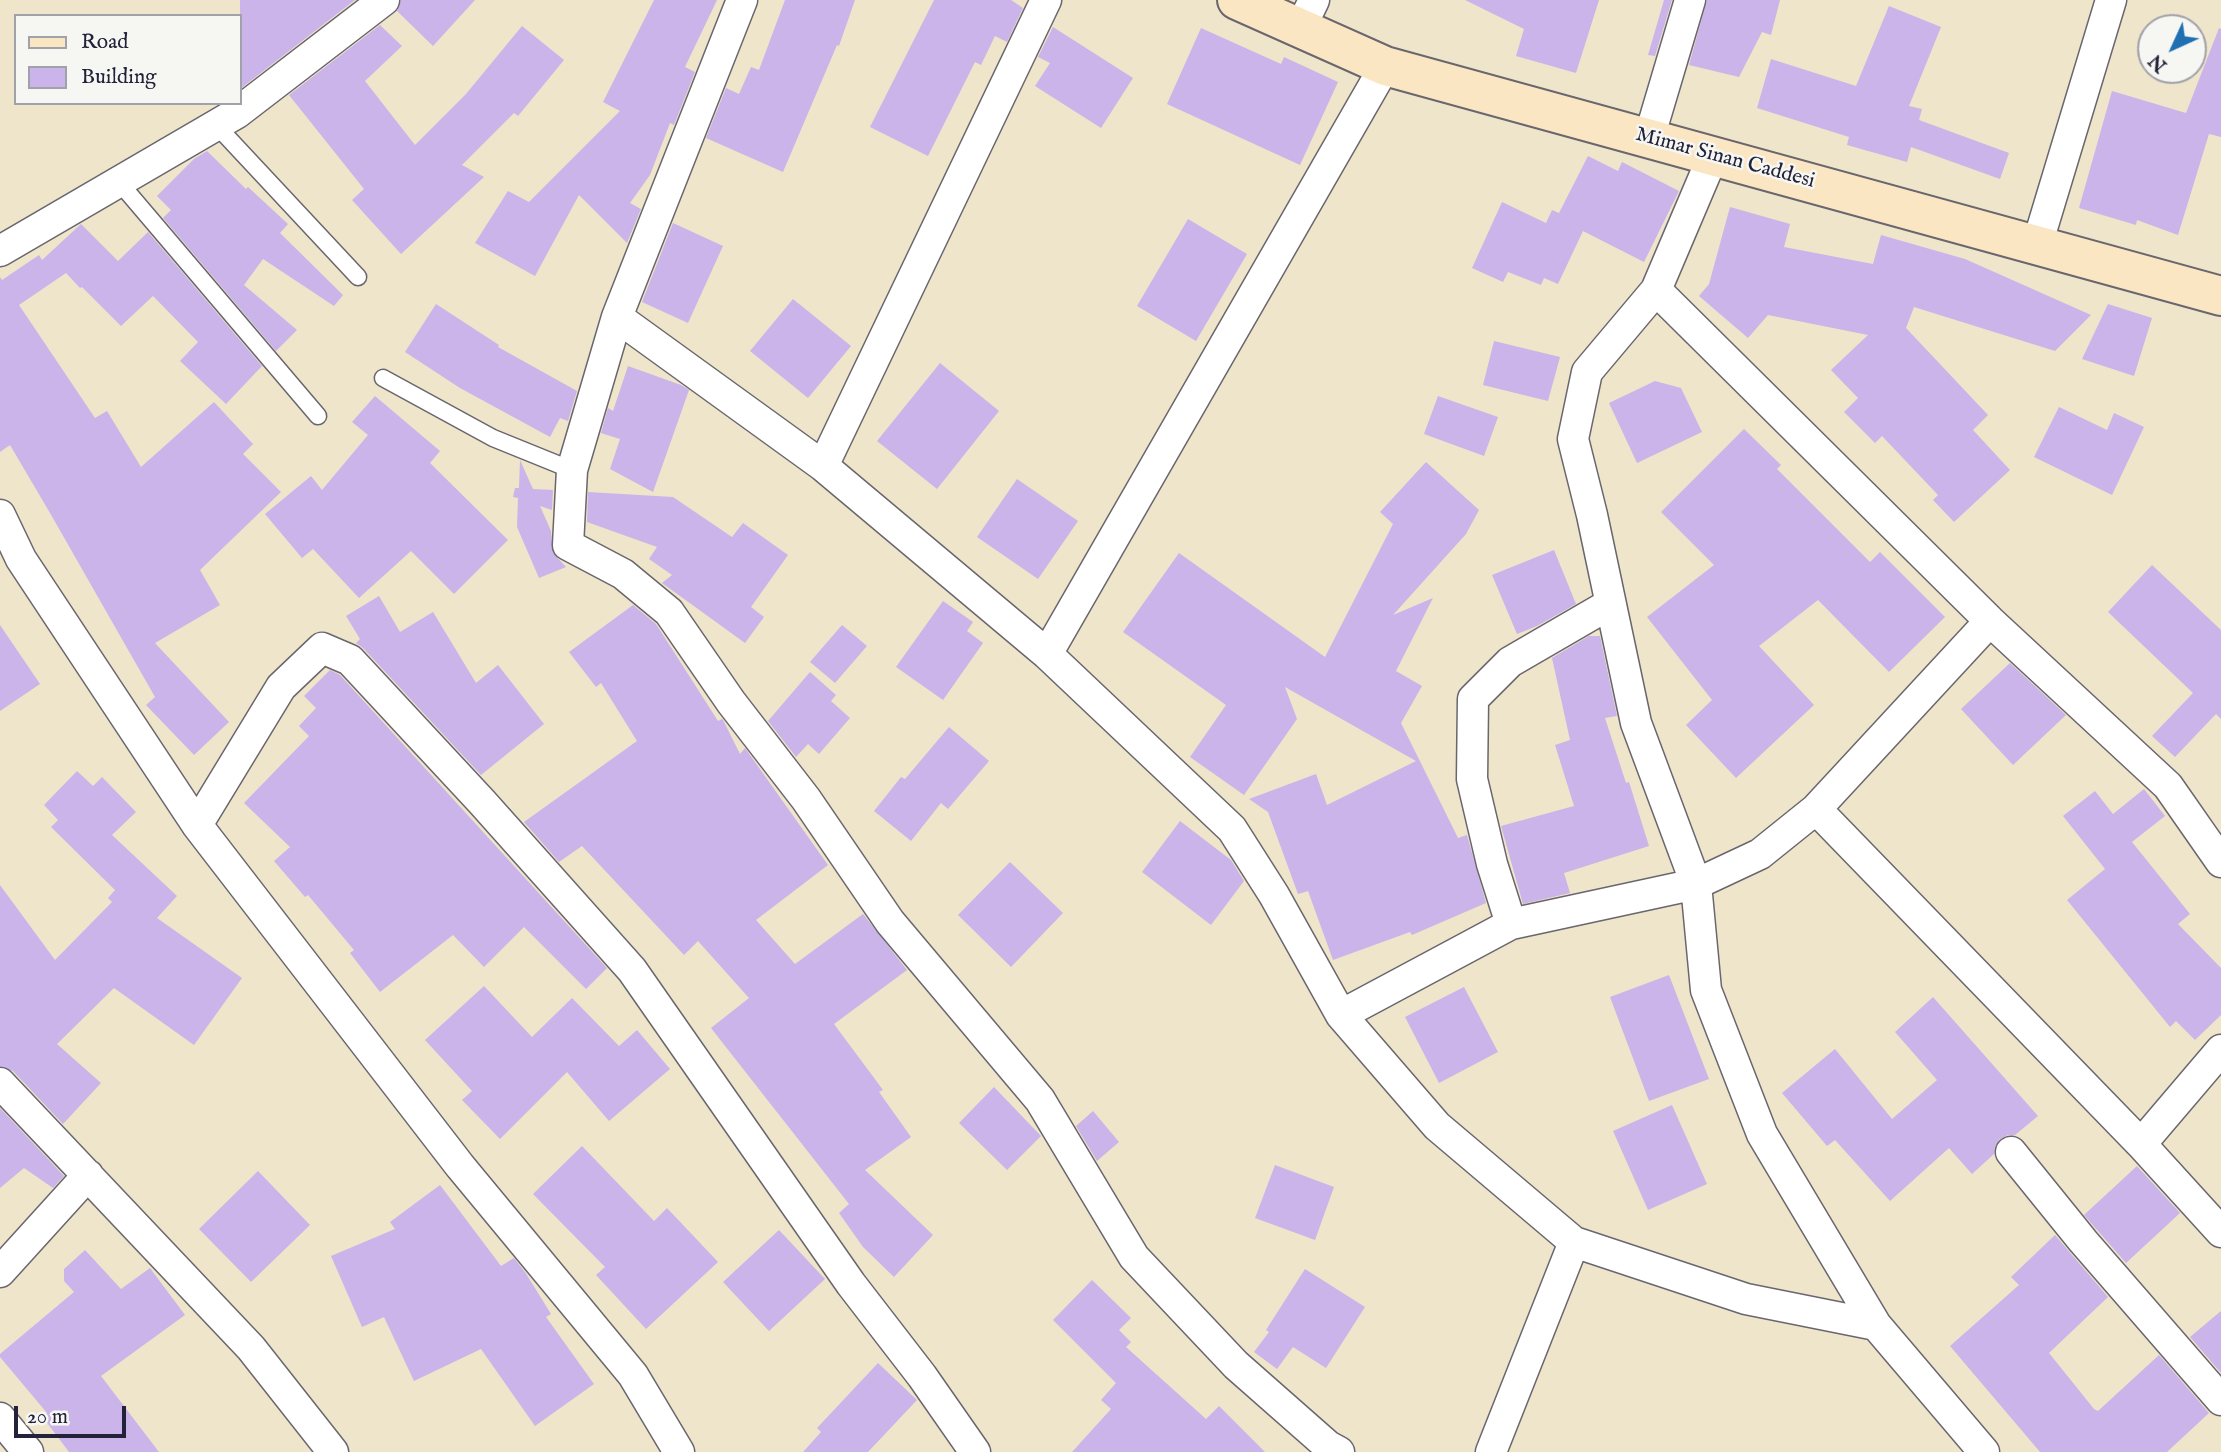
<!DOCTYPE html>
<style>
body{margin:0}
#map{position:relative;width:2221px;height:1452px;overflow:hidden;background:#eee5cb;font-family:"IM FELL English",serif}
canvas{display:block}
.legend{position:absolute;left:14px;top:14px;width:228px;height:91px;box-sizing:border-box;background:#f6f6f2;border:2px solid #a1a1a9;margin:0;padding:9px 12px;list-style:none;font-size:21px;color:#22223b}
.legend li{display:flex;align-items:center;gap:14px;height:35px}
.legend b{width:35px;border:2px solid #a1a1a9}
.north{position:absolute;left:2137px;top:14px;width:70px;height:70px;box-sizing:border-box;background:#f6f6f2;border:2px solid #a1a1a9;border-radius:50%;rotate:225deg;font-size:19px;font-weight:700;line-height:28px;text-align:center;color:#22223b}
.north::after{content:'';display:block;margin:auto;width:24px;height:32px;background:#1f6fb2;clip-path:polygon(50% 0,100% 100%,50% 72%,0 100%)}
.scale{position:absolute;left:14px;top:1406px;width:112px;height:32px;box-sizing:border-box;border:4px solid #22223b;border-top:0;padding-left:9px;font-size:21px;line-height:24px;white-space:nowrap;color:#22223b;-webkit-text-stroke:5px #f6f6f2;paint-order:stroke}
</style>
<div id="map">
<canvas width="2221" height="1452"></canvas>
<ul class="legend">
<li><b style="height:9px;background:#fbe6c3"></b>Road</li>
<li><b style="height:19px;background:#cab4e9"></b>Building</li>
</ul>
<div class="north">N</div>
<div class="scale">20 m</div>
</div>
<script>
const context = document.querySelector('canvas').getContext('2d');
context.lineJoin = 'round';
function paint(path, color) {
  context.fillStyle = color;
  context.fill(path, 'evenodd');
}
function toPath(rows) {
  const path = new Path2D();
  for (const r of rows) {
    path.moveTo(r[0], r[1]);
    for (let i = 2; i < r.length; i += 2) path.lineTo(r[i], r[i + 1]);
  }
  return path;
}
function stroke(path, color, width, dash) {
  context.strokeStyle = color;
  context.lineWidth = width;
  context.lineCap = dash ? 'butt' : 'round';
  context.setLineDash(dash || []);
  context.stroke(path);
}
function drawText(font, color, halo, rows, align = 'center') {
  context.font = font + ' "IM FELL English",serif';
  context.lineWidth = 5;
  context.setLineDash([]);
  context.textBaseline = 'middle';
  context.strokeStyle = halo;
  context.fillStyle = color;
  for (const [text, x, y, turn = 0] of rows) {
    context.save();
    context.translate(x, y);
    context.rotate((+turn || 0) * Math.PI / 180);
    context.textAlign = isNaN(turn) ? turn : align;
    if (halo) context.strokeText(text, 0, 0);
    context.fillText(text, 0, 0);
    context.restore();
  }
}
const building = toPath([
 [240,0,355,0,240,89],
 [401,0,475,0,433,46,397,11],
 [654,0,717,0,685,67,695,72,674,125,670,123,650,175,630,203,641,209,627,243,579,195,535,276,475,243,508,191,529,202,620,111,603,102],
 [785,0,855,0,839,46,837,45,783,172,706,138,726,88,739,94,751,67,759,70],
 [934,0,1011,0,1023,8,1007,42,995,36,981,65,975,62,928,156,870,127],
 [1465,0,1599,0,1576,73,1516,56,1524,29],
 [1664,0,1672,0,1655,56,1648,55],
 [1707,0,1780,0,1771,35,1762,32,1739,77,1689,65],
 [1889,6,1941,27,1909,106,1922,109,1919,120,2009,153,2000,179,1911,147,1907,162,1847,145,1849,137,1757,108,1771,59,1856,86],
 [380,25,402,46,365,81,415,145,466,94,522,26,564,60,518,116,514,113,462,165,484,177,401,254,352,200,364,189,289,95],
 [1053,27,1133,78,1101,128,1035,86,1050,63,1038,57],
 [1201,28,1281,64,1284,57,1338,82,1300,165,1167,104],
 [2219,28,2221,29,2221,137,2209,134,2178,235,2137,220,2136,225,2079,208,2112,91,2186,113],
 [207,151,246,189,248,187,288,224,280,233,343,295,334,306,263,259,244,285,297,330,276,351,163,218,171,210,157,196,194,159],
 [1588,156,1618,171,1622,162,1679,191,1644,262,1583,231,1558,284,1544,278,1541,285,1508,272,1503,282,1472,268,1502,202,1546,223,1552,210,1559,213],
 [1730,207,1790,224,1784,247,1873,264,1881,235,1965,259,2091,315,2055,351,1914,307,1906,328,1988,415,1973,430,2010,470,1954,522,1933,500,1938,495,1882,436,1875,443,1844,412,1858,398,1831,370,1868,335,1768,315,1748,338,1699,296,1709,284],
 [1188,219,1247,254,1196,341,1137,306],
 [673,223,723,246,688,323,642,302],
 [81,224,118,261,148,232,262,366,226,404,180,361,198,342,153,296,121,326,82,287,80,288,66,273,19,305,95,418,107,411,141,467,214,402,253,444,243,454,281,492,200,570,220,605,155,643,229,722,194,755,146,705,155,697,50,513,10,445,0,452,0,277,2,280,39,255,42,260],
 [793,299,851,346,808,398,750,351],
 [436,304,499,345,498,347,577,391,568,421,560,418,550,437,460,388,405,352],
 [2108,304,2152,318,2134,376,2082,359],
 [1494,341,1560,357,1548,401,1483,385],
 [940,363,999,411,937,489,877,441],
 [628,366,681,385,689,390,653,492,610,469,620,439,601,433,608,408,613,411],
 [1655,381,1681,388,1702,432,1637,463,1609,403],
 [375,396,440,451,430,463,508,540,454,594,411,551,359,598,313,549,302,558,265,514,311,476,322,490,368,435,352,422],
 [1438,396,1498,417,1484,456,1424,434],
 [2059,407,2107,430,2114,413,2144,427,2112,495,2034,457],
 [1744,429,1781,465,1777,469,1870,562,1880,552,1945,617,1889,672,1818,600,1759,646,1814,705,1736,778,1686,725,1712,700,1647,617,1714,565,1661,512],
 [520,460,533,489,553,490,552,510,540,506,551,531,553,553,566,567,539,578,517,527,518,498,513,497,515,488,519,488],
 [1426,462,1479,510,1466,534,1393,615,1433,598,1396,671,1422,686,1401,723,1458,838,1467,835,1486,903,1412,935,1410,932,1333,960,1308,891,1298,894,1268,812,1249,799,1316,774,1327,805,1416,761,1285,687,1297,719,1244,795,1190,757,1226,705,1123,632,1179,553,1325,657,1393,524,1380,512],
 [1017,479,1078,521,1038,579,977,537],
 [588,492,673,497,732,537,743,523,788,555,751,607,764,617,745,643,662,583,672,575,649,559,657,547,587,522],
 [1554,550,1576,604,1537,626,1517,634,1492,575],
 [2152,565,2221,630,2221,719,2216,714,2175,757,2152,736,2193,693,2108,612],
 [379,596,400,632,433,612,476,683,498,665,544,724,481,775,363,648,356,643,360,639,346,616],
 [943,601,973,622,967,631,983,643,943,700,896,667],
 [633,605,656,624,718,721,722,719,723,720,740,754,745,748,828,865,756,920,795,964,863,914,907,970,834,1024,883,1090,879,1092,911,1137,865,1170,933,1235,894,1277,863,1247,839,1213,849,1204,711,1028,749,998,698,941,684,955,582,846,559,862,524,822,637,741,601,683,596,687,569,652],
 [0,625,40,684,0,711],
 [842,625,867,646,835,683,810,662],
 [1589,636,1600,636,1617,716,1605,718,1626,783,1629,782,1649,846,1564,873,1570,893,1523,904,1501,826,1574,806,1555,745,1570,740,1552,658],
 [2010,663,2066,715,2013,765,1961,709],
 [330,670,340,675,607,968,586,989,524,927,484,967,453,935,380,992,350,953,354,950,308,895,305,897,274,861,290,847,244,803,309,736,299,726,316,708,304,696],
 [810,672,836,695,831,701,850,718,819,754,808,744,796,757,768,721],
 [949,727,989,761,948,809,941,803,911,841,874,811,901,777,905,779],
 [77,771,93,786,102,777,136,812,112,835,177,896,157,918,242,978,194,1045,114,988,57,1044,101,1083,63,1124,13,1071,0,1066,0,885,55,960,112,902,108,898,115,890,51,827,58,820,44,805],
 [2144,789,2165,816,2132,842,2190,914,2178,924,2221,968,2221,1015,2195,1040,2176,1021,2170,1027,2067,900,2105,869,2063,816,2095,791,2113,814],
 [1180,821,1231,860,1244,881,1211,925,1142,872],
 [1010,862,1063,913,1011,967,958,915],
 [1669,975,1709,1079,1649,1101,1610,997],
 [484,986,532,1037,572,998,619,1046,637,1030,670,1069,609,1121,567,1072,500,1139,462,1100,472,1091,425,1040],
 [1464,987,1498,1052,1439,1083,1405,1017],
 [1933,997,2038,1116,2015,1135,2008,1135,2000,1139,1995,1146,1994,1154,1972,1174,1949,1148,1890,1201,1835,1140,1827,1146,1782,1093,1835,1049,1892,1119,1937,1080,1895,1032],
 [994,1087,1041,1136,1007,1170,959,1123],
 [1672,1105,1707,1184,1648,1210,1613,1131],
 [0,1108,64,1176,53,1188,24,1168,0,1188],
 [1093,1111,1119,1142,1097,1161,1076,1126],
 [582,1146,654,1221,667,1208,718,1262,646,1329,596,1275,605,1267,533,1194],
 [1275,1165,1334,1187,1315,1240,1255,1218],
 [2137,1166,2180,1213,2126,1263,2084,1215],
 [258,1171,310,1225,251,1282,199,1229],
 [440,1185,501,1266,514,1258,525,1272,551,1314,546,1317,594,1384,535,1426,481,1349,414,1381,384,1317,362,1327,331,1256,395,1229,390,1222],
 [779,1230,825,1279,769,1331,723,1282],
 [2055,1235,2108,1297,2049,1353,2094,1409,2098,1411,2159,1355,2209,1413,2167,1452,2040,1452,1950,1346,2019,1285,2011,1277],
 [85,1250,121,1289,150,1268,185,1315,101,1376,159,1452,69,1452,42,1416,47,1413,0,1357,0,1354,74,1292,64,1281,64,1269],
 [1305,1269,1365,1307,1326,1368,1293,1347,1277,1369,1254,1352,1269,1332,1266,1330],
 [1092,1280,1131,1318,1119,1330,1131,1342,1126,1347,1206,1419,1219,1406,1265,1452,1072,1452,1111,1409,1101,1400,1116,1383,1053,1320],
 [2221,1311,2221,1373,2190,1337],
 [878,1363,917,1400,868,1452,803,1452,821,1432,817,1428]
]);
const lane = toPath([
 [216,125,358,277],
 [119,182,318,416],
 [383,378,493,438,572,470]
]);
const street = toPath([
 [742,0,617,317,572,470,568,545,623,574,669,612,731,702,806,799,890,922,1040,1100,1134,1257,1236,1365,1328,1446,1339,1452],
 [1301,27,1314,0],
 [1649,138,1690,0],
 [1713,156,1656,290,1587,372,1573,439,1592,515,1636,723,1696,884,1706,990,1762,1134,1876,1325,1984,1452],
 [2037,245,2111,0],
 [0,251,237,113,384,0],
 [1656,290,1990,621,2168,786,2221,862],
 [617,317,823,466,1047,654,1232,829,1274,895,1341,1015,1437,1126,1574,1242,1746,1299,1876,1325],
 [823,466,1046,0],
 [0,515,21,559,197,825,460,1166,633,1375,679,1452],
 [1047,654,1385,66],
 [1816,809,2141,1144,2221,1232],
 [197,825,281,687,322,648,350,660,482,802,632,970,851,1284,922,1376,975,1452],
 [1511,924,1696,884,1760,854,1816,809,1990,621],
 [1341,1015,1511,924,1492,864,1472,779,1473,699,1510,662,1610,604],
 [0,1083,251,1348,333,1452],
 [2141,1144,2221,1050],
 [2011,1152,2083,1241,2221,1400],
 [0,1272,88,1175],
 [0,1418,28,1452],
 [1491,1452,1574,1242]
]);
const secondary = toPath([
 [1237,0,1385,66,2221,296]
]);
const streetNames = [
 ["Mimar Sinan Caddesi",1725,159,15]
];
paint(building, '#cab4e9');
stroke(lane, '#69666d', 19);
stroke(street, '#69666d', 33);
stroke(secondary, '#69666d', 42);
stroke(lane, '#fff', 16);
stroke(street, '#fff', 30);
stroke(secondary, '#fbe6c3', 38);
drawText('21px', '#22223b', '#f6f6f2', streetNames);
</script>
